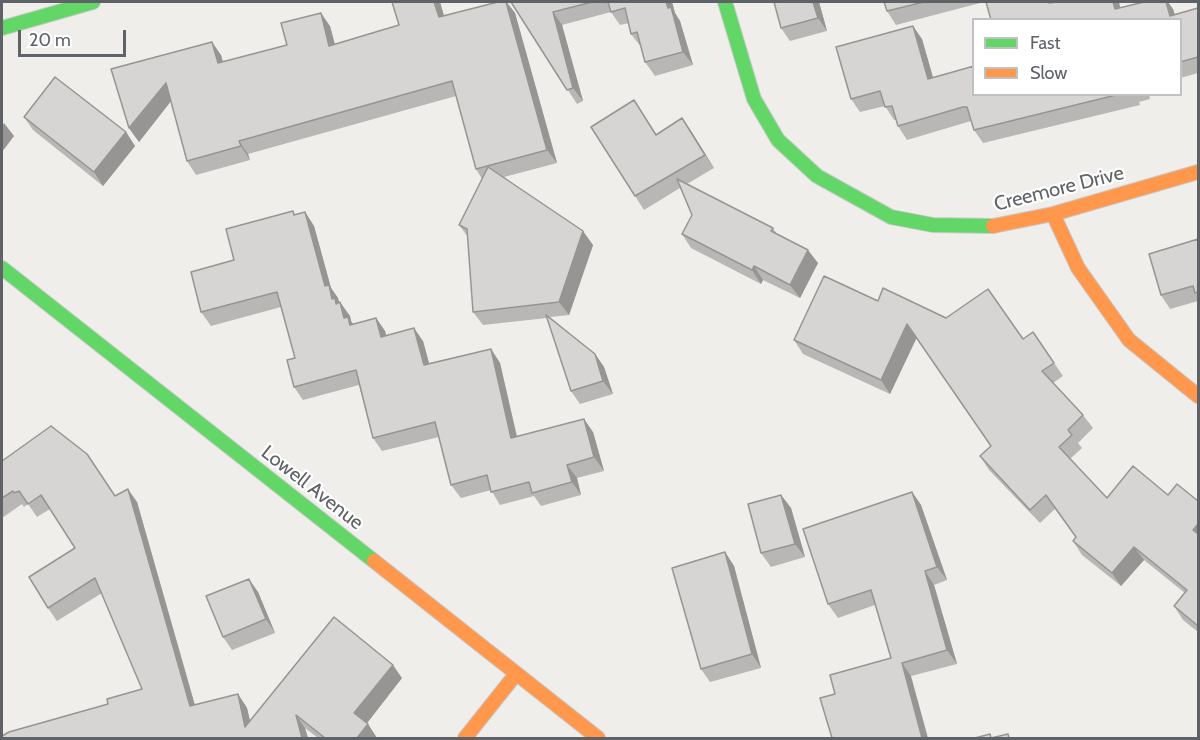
<!DOCTYPE html>
<style>
body{margin:0}
#map{position:relative;width:1200px;height:740px;overflow:hidden;background:#efeeea;font-family:Cabin,sans-serif}
canvas{display:block}
.frame{position:absolute;inset:0;border:3px solid #5f6368;pointer-events:none}
.legend{position:absolute;left:972px;top:18px;width:210px;height:78px;box-sizing:border-box;background:#fff;border:2px solid #bfc1c3;margin:0;padding:8px 10px;list-style:none;font-size:18px;color:#5f6368}
.legend li{display:flex;align-items:center;gap:12px;height:30px}
.legend b{width:30px;border:2px solid #bfc1c3}
.scale{position:absolute;left:18px;top:30px;width:108px;height:27px;box-sizing:border-box;border:3px solid #5f6368;border-top:0;padding-left:8px;font-size:18px;line-height:21px;white-space:nowrap;color:#5f6368;-webkit-text-stroke:4px #fff;paint-order:stroke}
</style>
<div id="map">
<canvas width="1200" height="740"></canvas>
<div class="frame"></div>
<ul class="legend">
<li><b style="height:8px;background:#63d668"></b>Fast</li>
<li><b style="height:8px;background:#ff974d"></b>Slow</li>
</ul>
<div class="scale">20 m</div>
</div>
<script>
const context = document.querySelector('canvas').getContext('2d');
context.lineJoin = 'round';
function toPath(rows) {
  const path = new Path2D();
  for (const r of rows) {
    path.moveTo(r[0], r[1]);
    for (let i = 2; i < r.length; i += 2) path.lineTo(r[i], r[i + 1]);
  }
  return path;
}
function stroke(path, color, width, dash) {
  context.strokeStyle = color;
  context.lineWidth = width;
  context.lineCap = dash ? 'butt' : 'round';
  context.setLineDash(dash || []);
  context.stroke(path);
}
function paint(path, color) {
  context.fillStyle = color;
  context.fill(path, 'evenodd');
}
function drawText(font, color, halo, rows, align = 'center') {
  context.font = font + ' Cabin,sans-serif';
  context.lineWidth = 4.5;
  context.setLineDash([]);
  context.textBaseline = 'middle';
  context.strokeStyle = halo;
  context.fillStyle = color;
  for (const [text, x, y, turn = 0] of rows) {
    context.save();
    context.translate(x, y);
    context.rotate((+turn || 0) * Math.PI / 180);
    context.textAlign = isNaN(turn) ? turn : align;
    if (halo) context.strokeText(text, 0, 0);
    context.fillText(text, 0, 0);
    context.restore();
  }
}
const fast = toPath([
 [725,2,754,99,778,140,817,176,891,217,933,225,993,226],
 [2,28,93,2],
 [2,268,374,561]
]);
const slow = toPath([
 [1053,214,1078,268,1129,340,1198,396],
 [993,226,1053,214,1198,172],
 [374,561,598,738],
 [465,738,516,674]
]);
const wall = toPath([
 [392,2,440,2,444,16,498,2,507,2,515,13,557,163,504,177,593,245,569,315,550,317,595,354,604,367,613,394,580,404,571,391,547,318,483,325,473,312,468,237,459,225,482,179,476,169,456,96,248,154,250,160,196,175,187,161,171,101,139,142,129,128,221,55,223,62,287,45,330,26,335,45,399,25],
 [511,2,672,2,675,13,680,21,693,65,655,76,645,62,641,47,631,34,629,23,620,25,611,12,562,25,583,101,577,104],
 [774,2,819,2,827,31,790,41,781,28],
 [884,2,984,2,896,25,887,11],
 [1054,2,1120,8,1173,9,1175,14,1198,8,1198,73,1180,78,1180,20],
 [922,39,933,77,974,94,1149,94,1150,99,1139,102,1140,105,983,143,974,130,971,121,907,140,898,126,896,120,894,120,885,106,860,112,851,99],
 [643,114,656,134,691,131,714,168,687,184,773,228,777,234,818,263,800,298,763,280,761,284,691,248,682,234,692,215,680,188,644,210,635,196],
 [24,117,126,132,135,146,103,186,33,130],
 [293,211,295,215,305,212,314,226,331,288,338,298,339,303,350,316,351,321,353,324,376,318,385,331,386,336,423,341,429,363,491,349,500,363,517,436,593,432,604,471,577,478,581,495,541,506,534,496,500,505,491,490,461,498,451,485,439,437,382,451,373,438,359,385,303,400,294,387,295,358,281,307,211,326,201,312,234,260],
 [1198,239,1198,301,1170,309,1161,295],
 [878,301,946,318,1023,339,1033,332,1063,376,1053,383,1083,415,1093,428,1078,443,1082,448,1070,459,1107,498,1168,495,1198,501,1198,632,1183,620,1174,606,1185,593,1144,560,1121,586,1082,555,1073,541,1076,537,1055,509,1040,523,989,470,980,456,991,446,917,337,890,394,803,354,794,340],
 [87,454,115,496,137,502,195,705,238,694,247,708,250,721,402,678,367,723,377,738,318,738,305,728,308,738,2,738,108,704,142,689,102,593,57,621,48,608,75,548,50,509,37,517,28,504,24,507,22,504,2,518,2,461],
 [912,492,921,505,947,580,934,585,957,664,911,676,835,694,891,658,875,605,838,618,828,604],
 [781,495,791,508,805,557,771,567,761,553],
 [725,552,734,566,761,668,710,682,701,669],
 [258,592,275,633,232,650,223,637]
]);
const shadedWall = toPath([
 [434,2,440,2,448,30,439,17],
 [506,2,515,13,557,163,547,150],
 [666,2,672,2,675,13,680,21,693,65,683,52],
 [813,2,819,2,827,31,818,18],
 [1113,2,1119,2,1123,20,1115,9],
 [1166,2,1168,2,1173,9,1176,20,1170,16],
 [553,12,562,25,583,101,573,88],
 [321,13,330,26,339,60,329,46],
 [913,26,922,39,937,92,928,79],
 [212,42,221,55,227,77,218,63],
 [166,83,175,96,139,142,129,128],
 [682,118,691,131,714,168,705,155],
 [4,123,14,136,2,152,2,127],
 [126,132,135,146,103,186,94,172],
 [239,141,248,154,250,160,241,146],
 [305,212,314,226,331,288,338,298,340,306,340,302,350,316,351,321,357,330,359,338,344,318,325,286],
 [583,231,593,245,569,315,559,302],
 [808,250,818,263,800,298,790,285],
 [754,266,763,280,761,284,752,270],
 [376,318,385,331,390,350,381,337],
 [907,324,917,337,890,394,881,380],
 [414,328,423,341,433,378,424,365],
 [491,349,500,363,520,451,511,438],
 [595,354,604,367,613,394,603,381],
 [584,419,593,432,604,471,594,457],
 [567,465,577,478,581,495,572,482],
 [128,489,137,502,199,720,190,706],
 [912,492,921,505,947,580,937,567],
 [781,495,791,508,805,557,795,544],
 [1198,524,1198,538,1193,530],
 [1134,547,1144,560,1121,586,1112,573],
 [725,552,734,566,761,668,752,654],
 [925,571,934,585,957,664,947,650],
 [249,579,258,592,275,633,266,619],
 [902,663,911,676,928,738,922,738],
 [393,665,402,678,364,727,354,713],
 [238,694,247,708,254,738,245,727],
 [296,715,305,728,308,738,302,738],
 [368,724,377,738,357,738]
]);
const building = toPath([
 [392,2,434,2,439,17,498,2,506,2,547,150,476,169,452,81,239,141,241,146,187,161,166,83,129,128,111,69,212,42,218,63,287,45,281,23,321,13,329,46,399,25,392,2],
 [511,2,592,2,553,12,573,88,567,90,511,2],
 [608,2,666,2,668,8,671,7,683,52,645,62,637,32,631,34,625,8,611,12,608,2],
 [774,2,813,2,818,18,781,28,774,2],
 [884,2,924,2,887,11,884,2],
 [986,2,1049,2,1049,3,1056,2,1113,2,1115,9,1144,2,1166,2,1170,16,1198,8,1198,57,1180,62,1180,20,991,20,986,2],
 [913,26,928,79,974,66,974,94,1120,94,974,130,967,107,963,107,898,126,892,106,885,107,880,91,851,99,836,47,913,26],
 [55,77,126,132,94,172,24,117,55,77],
 [634,100,656,135,682,118,705,155,635,196,591,127,634,100],
 [488,167,583,231,559,302,473,312,467,229,459,225,488,167],
 [677,179,773,228,771,231,808,250,790,285,754,266,752,270,682,234,692,215,677,179],
 [293,211,294,215,305,212,325,286,329,285,332,299,335,298,336,304,340,302,344,318,348,317,350,325,376,318,381,337,414,328,424,365,491,349,511,438,584,419,594,457,567,465,572,482,532,493,529,482,491,492,487,475,451,485,435,422,373,438,356,370,294,387,287,360,295,358,277,292,201,312,191,272,234,260,226,229,293,211],
 [1198,239,1198,292,1195,293,1193,286,1161,295,1149,254,1198,239],
 [824,276,878,301,883,288,946,318,988,289,1023,339,1033,332,1054,363,1042,371,1083,415,1068,430,1072,435,1059,447,1107,498,1133,466,1168,495,1177,484,1198,501,1198,524,1193,530,1198,534,1198,626,1174,606,1187,590,1134,547,1112,573,1073,541,1076,537,1046,495,1030,510,980,456,991,446,907,324,881,380,794,340,824,276],
 [546,315,595,354,603,381,571,391,546,315],
 [51,426,87,454,115,496,128,489,190,706,238,694,245,727,334,617,393,665,354,713,368,724,357,738,325,738,296,715,302,738,2,738,2,736,9,732,108,704,107,699,142,689,95,578,48,608,29,577,75,548,41,495,28,504,19,491,14,493,13,491,2,498,2,461,51,426],
 [912,492,937,567,925,571,947,650,902,663,922,738,832,738,820,698,835,694,830,675,891,658,871,590,828,604,803,529,912,492],
 [781,495,795,544,761,553,748,504,781,495],
 [725,552,752,654,701,669,672,568,725,552],
 [249,579,266,619,223,637,206,596,249,579],
 [990,734,991,738,1008,734,1009,738,975,738,990,734]
]);
const streetNames = [
 ["Creemore Drive",1059,189,-14],
 ["Lowell Avenue",312,488,38]
];
stroke(fast, '#cacacb', 16);
stroke(slow, '#cacacb', 16);
stroke(fast, '#63d668', 14);
stroke(slow, '#ff974d', 14);
paint(wall, '#b8b7b5');
paint(shadedWall, '#969594');
paint(building, '#d6d5d3');
stroke(building, '#969594', 1.5);
drawText('20px', '#5f6368', '#fff', streetNames);
</script>
